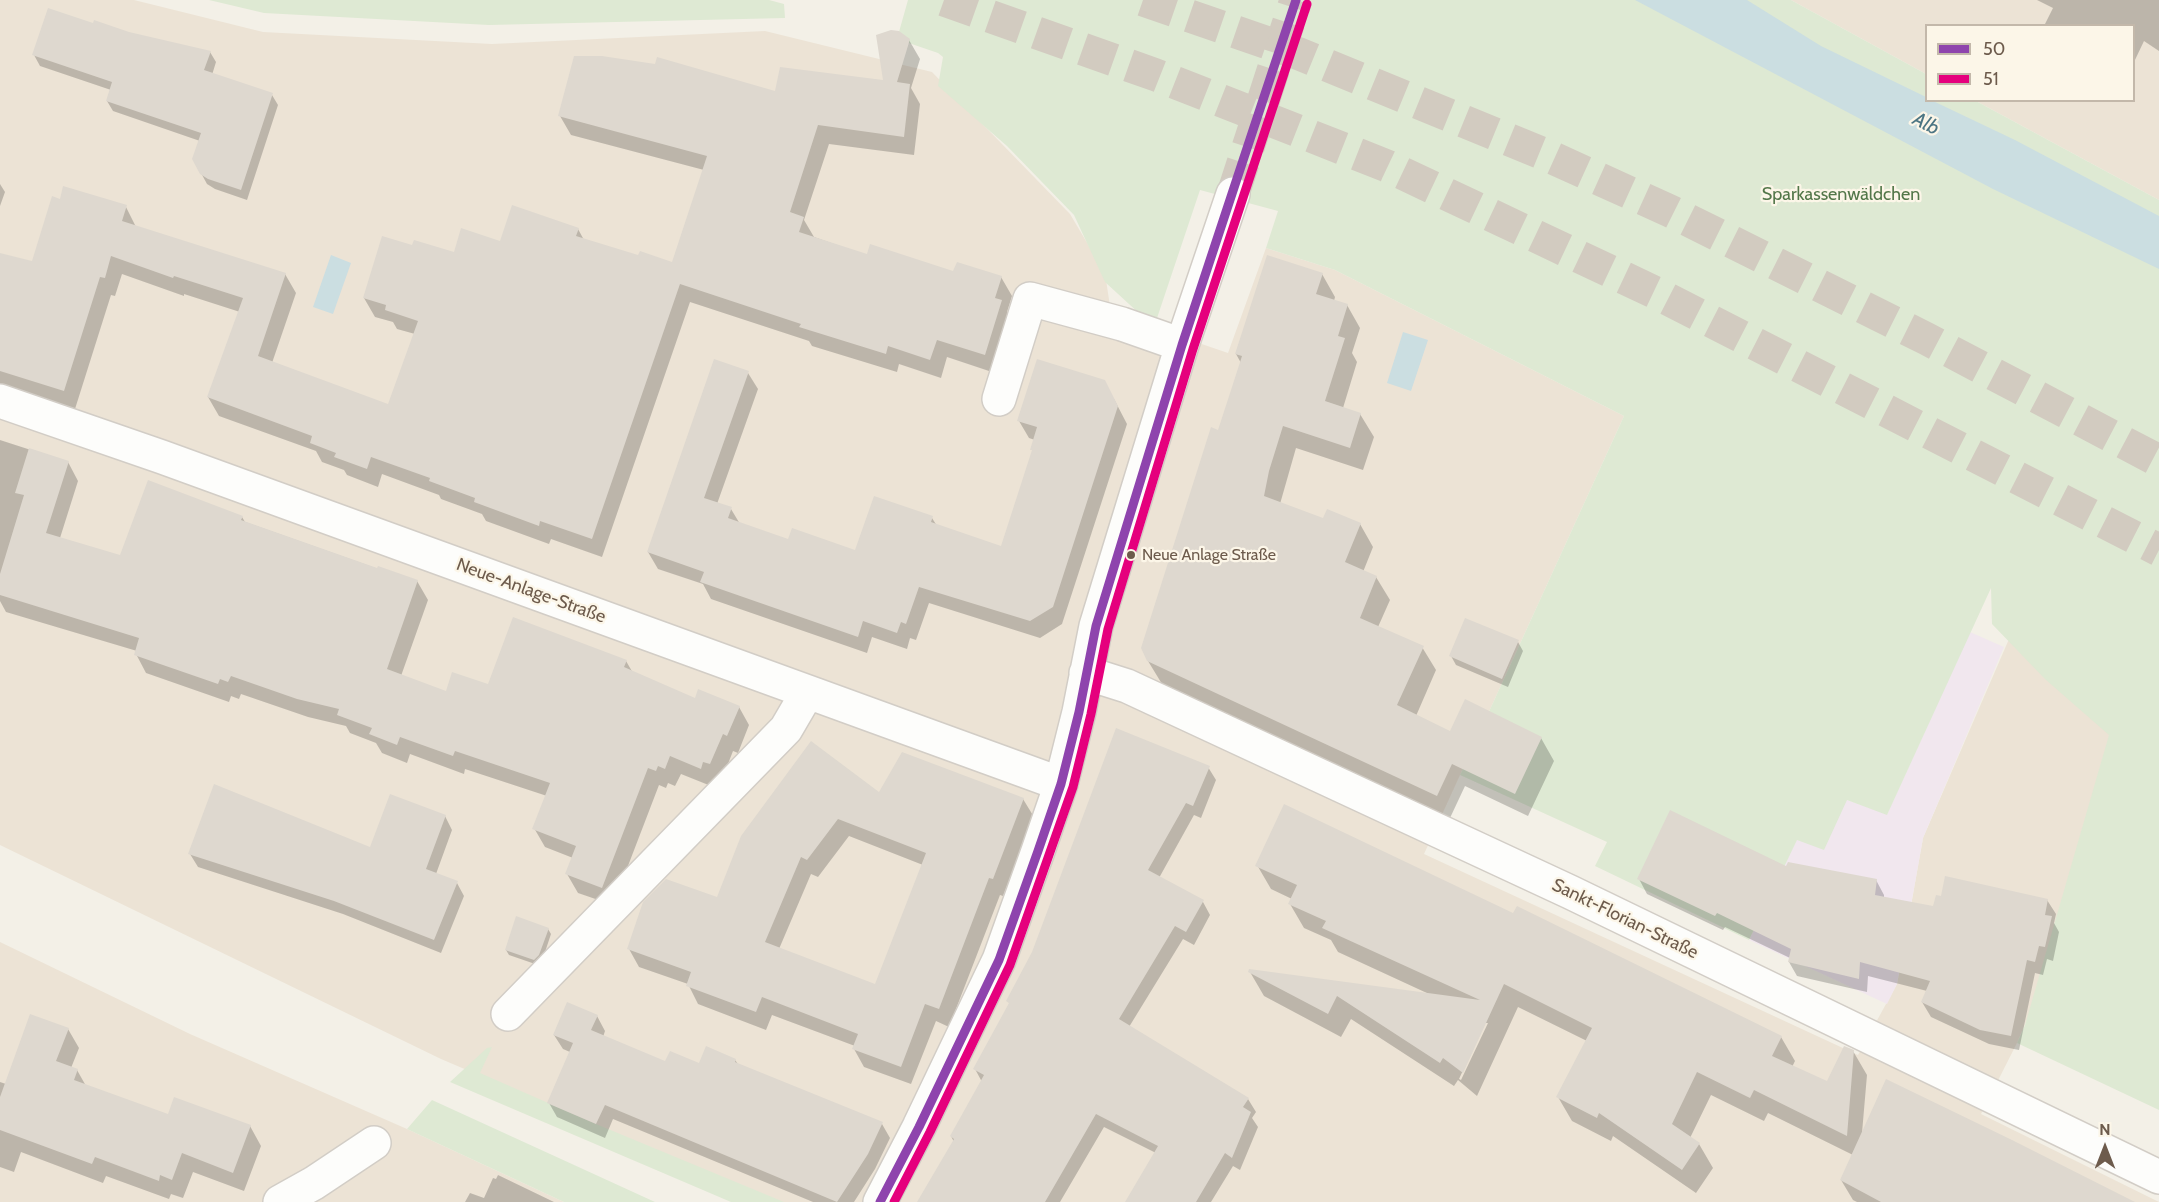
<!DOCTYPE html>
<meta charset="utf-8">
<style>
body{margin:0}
#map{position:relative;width:2159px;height:1202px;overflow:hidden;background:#f3f0e7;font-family:Cabin,sans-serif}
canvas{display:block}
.legend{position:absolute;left:1925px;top:24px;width:210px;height:78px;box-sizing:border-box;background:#fcf6e8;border:2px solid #c3b8aa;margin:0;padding:8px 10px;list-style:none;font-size:18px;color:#6d5b4c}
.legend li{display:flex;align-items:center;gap:12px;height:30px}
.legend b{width:30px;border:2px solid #c3b8aa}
.north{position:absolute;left:2075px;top:1118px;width:60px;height:60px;-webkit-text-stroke:4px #fcf6e8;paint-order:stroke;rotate:0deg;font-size:16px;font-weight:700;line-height:24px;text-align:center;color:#6d5b4c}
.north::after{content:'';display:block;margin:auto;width:21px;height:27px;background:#6d5b4c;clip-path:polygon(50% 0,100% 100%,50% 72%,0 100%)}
</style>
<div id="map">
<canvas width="2159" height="1202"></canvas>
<ul class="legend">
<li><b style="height:8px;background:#8e44ad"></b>50</li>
<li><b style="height:8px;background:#e5007d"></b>51</li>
</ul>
<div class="north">N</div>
</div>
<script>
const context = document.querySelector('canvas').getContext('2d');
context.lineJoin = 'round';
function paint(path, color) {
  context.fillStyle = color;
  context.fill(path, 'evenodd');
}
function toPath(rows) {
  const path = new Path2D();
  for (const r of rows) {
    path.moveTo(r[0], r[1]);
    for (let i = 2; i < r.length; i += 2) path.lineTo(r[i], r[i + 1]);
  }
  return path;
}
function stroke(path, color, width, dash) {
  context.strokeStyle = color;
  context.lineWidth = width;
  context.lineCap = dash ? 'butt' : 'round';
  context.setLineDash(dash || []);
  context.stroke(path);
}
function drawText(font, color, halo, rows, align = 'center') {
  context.font = font + ' Cabin,sans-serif';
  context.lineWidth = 4.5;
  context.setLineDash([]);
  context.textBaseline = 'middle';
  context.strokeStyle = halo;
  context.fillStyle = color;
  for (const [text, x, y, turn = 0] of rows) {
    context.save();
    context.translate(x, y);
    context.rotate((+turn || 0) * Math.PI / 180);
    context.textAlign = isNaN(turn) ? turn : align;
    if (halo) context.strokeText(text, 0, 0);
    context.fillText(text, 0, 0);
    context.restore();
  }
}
const residential = toPath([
 [0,0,134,0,263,32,492,44,765,31,932,72,1070,214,1105,273,1111,313,1228,353,1266,248,1335,270,1624,416,1424,854,1858,1055,1897,984,1923,838,2025,602,2159,713,2017,1043,1981,1114,2159,1202,777,1202,441,1059,0,845],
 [1791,0,2159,0,2159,200,1976,101,2134,100,2134,26,1926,26,1926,74],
 [0,942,190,1034,407,1129,564,1202,0,1202]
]);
const education = toPath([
 [1970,632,2004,647,1923,838,1897,984,1887,1004,1749,940,1797,839,1847,800,1887,814]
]);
const green = toPath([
 [209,0,769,0,784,4,785,18,489,25,264,13],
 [908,0,1791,0,1926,74,1926,100,1976,101,2159,200,2159,1110,2017,1043,2025,1025,2109,735,2045,679,1992,624,1991,588,1887,815,1847,800,1824,850,1797,840,1749,940,1595,866,1607,842,1460,775,1624,416,1335,270,1266,248,1278,211,1200,190,1154,327,1105,282,1074,215,1007,146,938,86,943,57,938,53,897,39],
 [492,1047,480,1073,596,1124,784,1202,731,1202,450,1082,487,1048],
 [432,1100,655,1202,564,1202,407,1129]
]);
const water = toPath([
 [1635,0,1747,0,1821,46,1926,97,1926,100,1933,101,2015,140,2159,216,2159,269,1993,189],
 [331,255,351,263,333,314,313,307],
 [1403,332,1428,340,1411,391,1387,383]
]);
const shadow = toPath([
 [2037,0,2159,0,2159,51,2144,41,2134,62,2134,26,2044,26,2053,8],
 [94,25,210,52,216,62,212,75,272,95,278,105,247,200,215,189,207,184,201,173,200,141,113,111,107,101,111,90,40,66,34,55],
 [909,40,920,59,911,88,920,104,914,155,829,144,804,220,814,237,868,256,954,273,1001,277,1012,296,1007,312,1012,320,995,373,947,357,941,378,899,364,897,372,812,346,809,341,690,302,602,557,551,539,549,544,486,521,482,514,441,499,439,495,382,474,378,487,347,475,344,470,322,462,316,451,219,416,208,397,240,312,184,294,184,296,122,274,115,296,111,295,75,409,0,386,0,254,33,263,126,207,136,227,285,274,296,293,272,363,389,406,415,334,397,329,393,322,375,317,364,298,413,247,455,254,501,242,578,229,584,240,639,257,673,264,704,170,571,135,560,116,885,82],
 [0,184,5,192,0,206],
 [1322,274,1335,297,1334,301,1347,305,1360,328,1352,353,1357,362,1343,408,1360,414,1374,437,1363,470,1296,448,1280,504,1323,520,1360,524,1373,547,1363,572,1376,577,1390,600,1378,627,1422,647,1436,670,1416,716,1451,733,1541,738,1554,761,1528,816,1465,786,1450,818,1162,684,1148,661,1241,363,1236,354],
 [748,373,758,389,717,504,731,509,740,524,789,540,856,552,932,518,937,526,1002,548,1033,452,1035,440,1029,438,1019,421,1114,399,1127,424,1062,624,1040,638,929,603,916,640,910,638,907,649,872,637,867,653,711,599,703,584,658,569,648,552],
 [0,440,68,462,78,481,60,538,121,557,242,517,245,522,378,569,417,581,428,600,401,676,446,693,626,661,633,673,696,700,739,707,749,725,738,753,733,751,721,782,711,786,681,774,675,786,668,783,666,788,659,785,613,905,578,893,567,874,573,858,545,847,534,828,547,796,465,769,464,774,410,754,407,763,382,753,376,743,350,733,346,726,308,717,241,694,239,699,231,696,229,702,146,673,136,654,137,651,6,612,0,601],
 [1518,642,1523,651,1508,687,1456,665,1451,656],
 [1208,767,1216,780,1201,818,1194,815,1159,878,1203,902,1210,915,1194,945,1183,939,1129,1027,1248,1099,1256,1112,1252,1118,1258,1127,1240,1170,1233,1166,1211,1202,1127,1202,1156,1153,1104,1127,1060,1202,919,1202,954,1142,951,1136,982,1082,975,1069,1010,1004,1008,1001],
 [879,794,1023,799,1034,817,1003,896,1000,895,949,1027,936,1021,911,1084,864,1067,854,1049,855,1046,772,1015,766,1030,698,1004,688,984,639,967,629,949,718,899,742,837],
 [849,836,923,865,876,986,779,949,811,874,818,877],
 [445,816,452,830,436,874,457,883,464,896,441,953,343,914,198,867,190,854,371,849],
 [1257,865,1513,915,1781,1037,1795,1061,1792,1067,1828,1083,1853,1051,1867,1075,1862,1133,2132,1202,1857,1202,1853,1200,1841,1180,1853,1155,1768,1113,1764,1121,1711,1095,1690,1138,1699,1144,1713,1168,1696,1193,1613,1136,1611,1141,1572,1121,1558,1097,1587,1041,1518,1007,1477,1096,1458,1080,1454,1086,1351,1019,1341,1037,1264,996,1250,972,1429,994,1338,952,1331,940,1304,928,1290,904,1292,899,1271,889],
 [1485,1023,1488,1023,1461,1080,1459,1079],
 [1787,868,1876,880,1884,895,1884,899,1935,907,2047,900,2056,914,2054,923,2059,932,2053,961,2047,959,2043,975,2035,973,2019,1050,1989,1044,1931,1017,1922,1002,1927,991,1868,976,1867,992,1797,976,1789,962,1790,958,1725,927,1723,930,1647,894,1639,879],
 [548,929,551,934,542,961,538,965,509,955,506,950],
 [597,1016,605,1031,603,1037,666,1063,700,1065,735,1060,738,1064,882,1124,890,1138,875,1169,854,1202,813,1202,613,1119,605,1138,557,1117,549,1103,570,1052,563,1049,554,1035],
 [68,1029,79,1048,71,1068,77,1070,86,1086,169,1116,250,1126,261,1146,244,1191,193,1172,183,1198,171,1194,169,1199,106,1176,103,1183,21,1152,14,1172,0,1167,0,1082,6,1084],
 [498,1175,554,1202,465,1202,470,1193,484,1198,493,1178,496,1179]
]);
const building = toPath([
 [48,8,93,23,94,20,129,32,211,51,204,70,273,93,241,190,208,179,200,174,192,159,201,133,106,101,112,82,32,55],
 [891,30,899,31,910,39,897,82,910,84,904,137,818,125,790,212,804,217,799,232,867,254,870,244,953,271,957,262,1002,276,995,298,1002,300,985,355,937,340,930,360,888,346,886,354,799,327,801,324,680,284,592,539,540,521,539,526,474,502,475,498,429,481,430,478,371,457,367,469,334,457,336,453,310,443,312,436,207,397,243,298,174,276,173,278,111,256,105,278,100,277,64,391,0,371,0,253,32,261,52,196,60,199,63,186,127,205,122,221,286,273,258,356,388,404,418,321,385,310,386,305,363,298,382,236,412,245,414,240,454,252,461,228,500,241,512,205,579,228,576,236,638,255,640,251,672,262,707,156,558,116,574,56,602,56,655,64,657,57,775,91,780,67,883,80,876,35],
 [1267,255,1323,273,1316,294,1348,304,1338,336,1345,338,1325,401,1361,413,1350,448,1283,426,1269,471,1264,496,1323,518,1327,509,1361,523,1345,562,1377,576,1360,618,1424,646,1397,705,1450,731,1465,699,1542,737,1515,794,1452,764,1437,796,1147,661,1141,648,1211,427,1218,430,1232,387,1242,356,1235,354],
 [714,359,749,371,704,498,732,507,728,518,788,539,792,528,855,550,874,496,933,516,931,522,1001,546,1032,450,1030,450,1037,427,1017,421,1037,359,1105,380,1118,406,1053,607,1030,621,919,587,906,624,901,622,897,633,863,621,858,637,700,582,704,572,647,552],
 [29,448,69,461,46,533,120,555,148,480,243,516,241,520,377,568,378,566,418,580,387,669,446,691,452,672,488,684,513,617,627,660,624,667,695,698,698,689,740,706,727,736,723,734,710,764,703,762,701,769,670,756,665,769,658,766,656,771,648,768,602,888,565,874,576,846,532,829,550,783,455,751,453,756,400,737,397,745,369,734,372,728,337,715,339,709,297,699,231,676,228,682,220,679,218,684,134,655,139,638,0,595,0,574,24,495,15,493],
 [1465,618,1519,640,1502,679,1449,656],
 [1116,728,1210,766,1193,806,1186,803,1148,870,1204,900,1186,932,1175,926,1119,1019,1249,1098,1243,1107,1251,1112,1232,1158,1225,1153,1196,1202,1125,1202,1158,1146,1096,1114,1045,1202,917,1202,954,1139,950,1136,984,1075,973,1069,1009,1003,1006,1001,1032,952],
 [811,741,879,792,902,752,1024,798,993,879,989,878,939,1009,925,1004,901,1067,852,1049,858,1034,762,997,756,1012,686,986,691,972,627,949,643,902,666,879,717,897,741,836],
 [838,819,926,853,875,984,765,942,801,857,807,860],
 [214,784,370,847,390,794,446,815,426,869,458,881,434,940,334,901,188,854],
 [1284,804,1513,913,1517,906,1782,1036,1772,1056,1827,1081,1844,1046,1854,1050,1847,1136,1754,1090,1750,1098,1697,1072,1672,1124,1700,1143,1682,1170,1599,1113,1597,1118,1556,1097,1592,1028,1504,984,1463,1073,1443,1058,1440,1063,1337,996,1328,1014,1248,972,1249,969,1480,1000,1322,928,1326,921,1288,904,1297,885,1255,866],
 [1670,810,1786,866,1788,862,1877,879,1875,895,1933,906,1936,895,1941,896,1945,876,2048,899,2045,915,2052,916,2045,947,2039,946,2035,962,2027,960,2011,1036,1980,1030,1921,1002,1930,981,1860,962,1859,979,1788,962,1791,949,1717,913,1715,916,1637,879],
 [516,916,549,928,539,955,534,960,505,950],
 [567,1002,598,1015,591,1030,665,1061,670,1051,699,1063,706,1046,736,1059,735,1062,883,1122,868,1154,837,1202,605,1105,596,1124,547,1103,573,1043,553,1035],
 [30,1014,69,1028,56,1061,78,1069,74,1080,168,1114,174,1097,251,1125,233,1173,182,1153,172,1180,160,1175,159,1181,95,1157,92,1164,0,1130,0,1097],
 [1886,1079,2012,1140,2135,1202,1881,1202,1840,1180]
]);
const minorTunnel = toPath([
 [1233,194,1296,0]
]);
const highwayTunnel = toPath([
 [944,0,1156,75,1387,166,1654,292,2159,550],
 [1143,0,1297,53,1544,154,1670,211,1927,339,2159,461]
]);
const minor = toPath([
 [999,399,1030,299,1122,324,1182,345],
 [0,401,162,457,1061,784],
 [1086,673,1127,686,1570,892,2159,1177],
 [508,1014,786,729,807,693],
 [280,1202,314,1183,374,1143],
 [880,1202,919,1127,999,960,1038,851,1061,784,1079,712,1096,626,1182,345,1233,194]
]);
const bus1 = toPath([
 [880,1202,919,1127,999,960,1038,851,1061,784,1079,712,1096,626,1182,345,1296,0]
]);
const bus2 = toPath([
 [894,1202,930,1132,1010,965,1049,855,1073,787,1091,714,1108,629,1193,349,1307,4]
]);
const markers = [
 [1131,555,5,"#6d5b4c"]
];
const busNames = [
 ["Neue Anlage Straße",1142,555]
];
const parkNames = [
 ["Sparkassenwäldchen",1841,195]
];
const streetNames = [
 ["Neue-Anlage-Straße",531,591,20],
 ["Sankt-Florian-Straße",1625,919,26]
];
const waterNames = [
 ["Alb",1926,124,27]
];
paint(residential, '#ece3d5');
paint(education, '#f1e7ee');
paint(green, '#dee9d3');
paint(water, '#cbdee1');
paint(shadow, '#0003');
paint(building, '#ded8cf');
stroke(minorTunnel, '#d2cbc0', 33, [33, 16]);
stroke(highwayTunnel, '#d2cbc0', 33, [33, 16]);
stroke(minor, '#d2cdc6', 36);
stroke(minor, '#fdfdfb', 33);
stroke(bus1, '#8e44ad', 9);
stroke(bus2, '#e5007d', 9);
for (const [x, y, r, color] of markers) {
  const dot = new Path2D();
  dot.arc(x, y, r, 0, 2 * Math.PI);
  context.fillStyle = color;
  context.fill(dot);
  stroke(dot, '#fcf6e8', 2);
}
drawText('16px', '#6d5b4c', '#fcf6e8', busNames, 'left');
drawText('18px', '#537749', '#fcf6e8', parkNames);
drawText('18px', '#6d5b4c', '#fcf6e8', streetNames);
drawText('italic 20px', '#4c7583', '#fcf6e8', waterNames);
</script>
